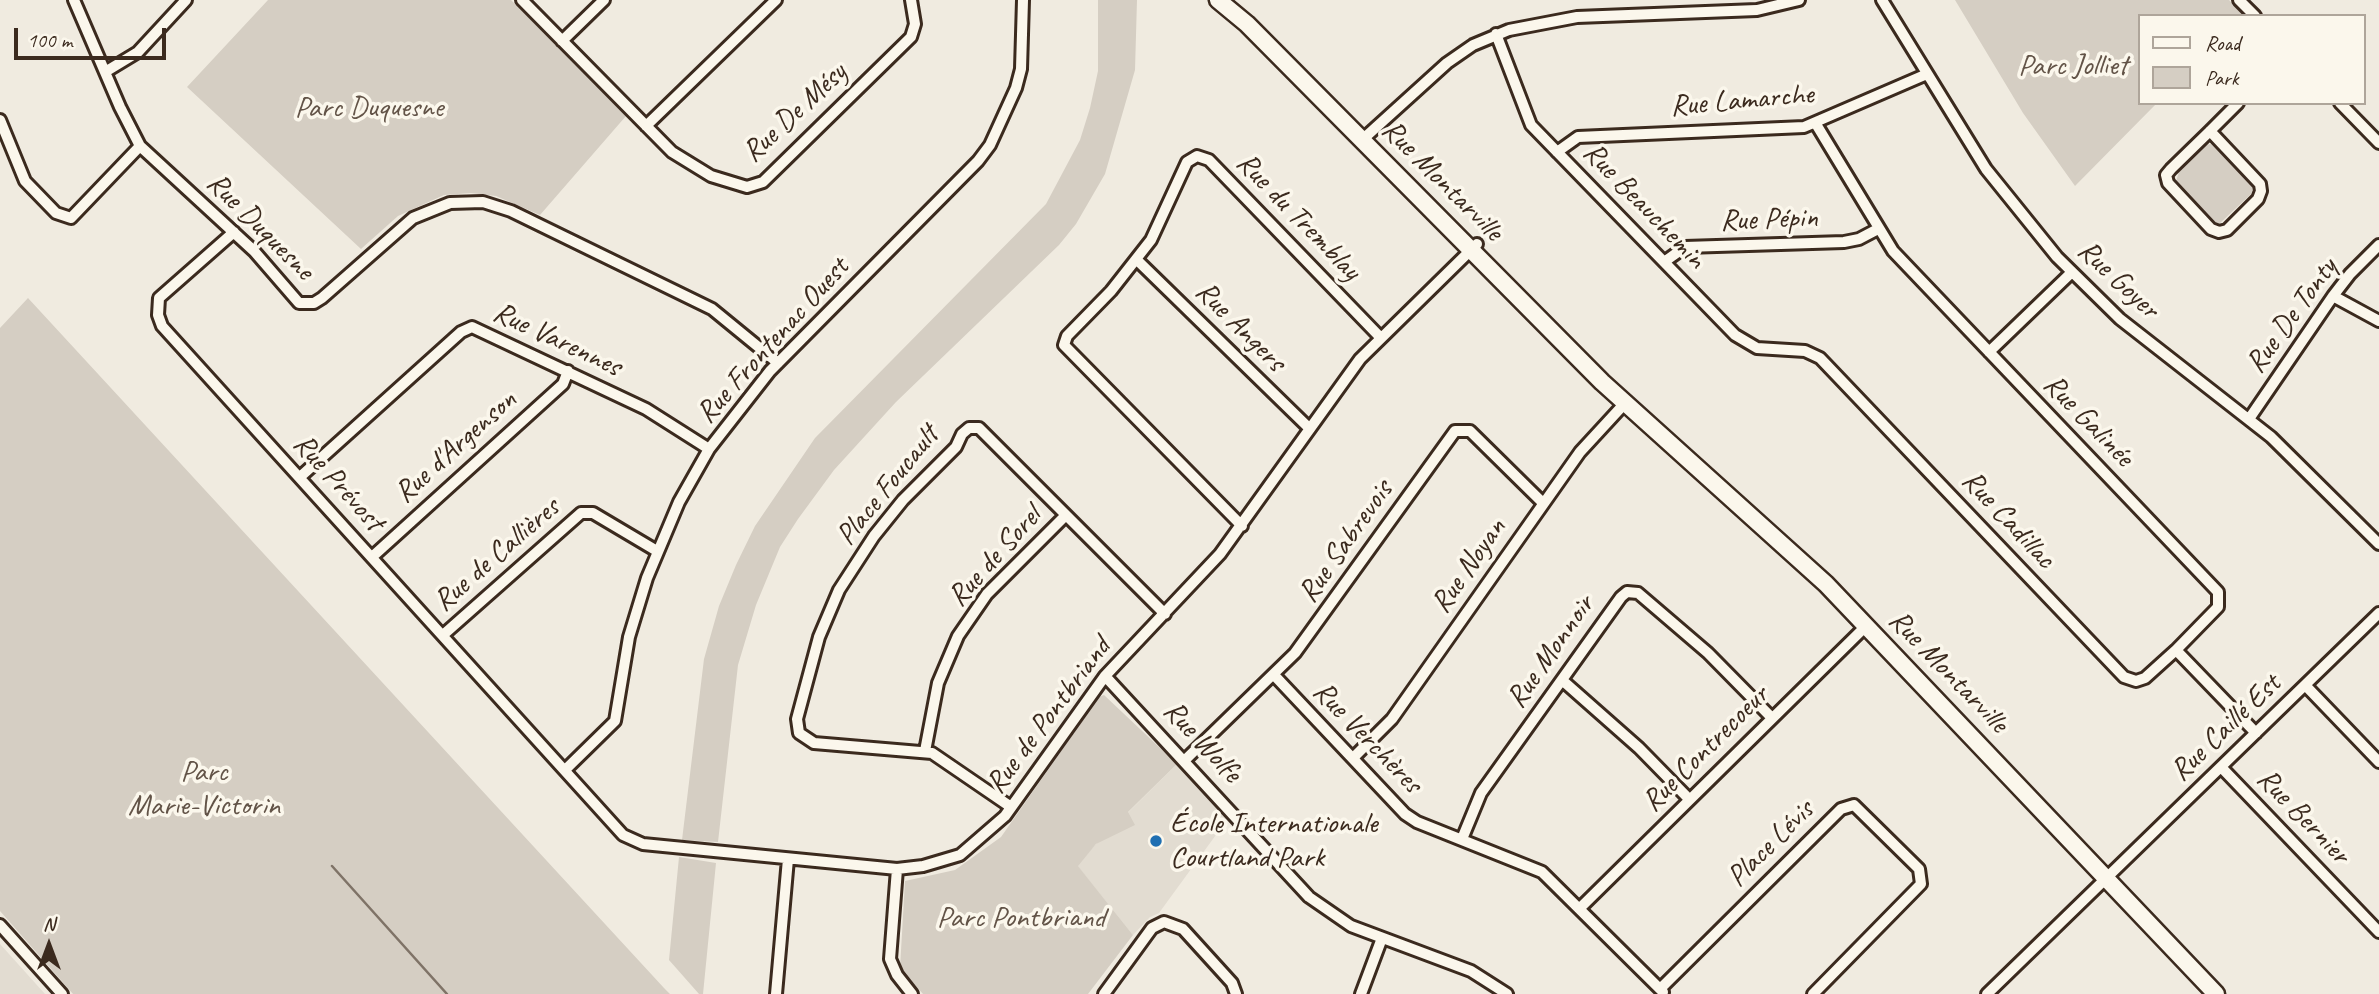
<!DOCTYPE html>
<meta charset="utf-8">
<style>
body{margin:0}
#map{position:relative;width:2379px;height:994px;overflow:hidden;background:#f0ebe0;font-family:Caveat,sans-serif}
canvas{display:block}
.legend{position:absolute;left:2138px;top:14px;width:228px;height:91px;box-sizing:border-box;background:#fbf7ec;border:2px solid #aea59a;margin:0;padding:9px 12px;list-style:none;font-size:21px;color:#3b2a1e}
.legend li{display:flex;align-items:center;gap:14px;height:35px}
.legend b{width:35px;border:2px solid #aea59a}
.north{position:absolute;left:14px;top:910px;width:70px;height:70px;-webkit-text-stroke:5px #fbf7ec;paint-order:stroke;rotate:0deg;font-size:19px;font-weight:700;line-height:28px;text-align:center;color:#3b2a1e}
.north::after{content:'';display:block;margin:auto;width:24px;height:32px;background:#3b2a1e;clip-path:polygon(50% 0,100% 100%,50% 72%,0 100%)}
.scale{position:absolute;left:14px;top:28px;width:152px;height:32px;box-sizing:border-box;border:4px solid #3b2a1e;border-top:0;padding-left:9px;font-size:21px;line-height:24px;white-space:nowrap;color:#3b2a1e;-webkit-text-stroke:5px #fbf7ec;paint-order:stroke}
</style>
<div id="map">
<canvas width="2379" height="994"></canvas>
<ul class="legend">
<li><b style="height:9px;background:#fbf7ec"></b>Road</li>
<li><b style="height:19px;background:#d5cec3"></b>Park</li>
</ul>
<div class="north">N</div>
<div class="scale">100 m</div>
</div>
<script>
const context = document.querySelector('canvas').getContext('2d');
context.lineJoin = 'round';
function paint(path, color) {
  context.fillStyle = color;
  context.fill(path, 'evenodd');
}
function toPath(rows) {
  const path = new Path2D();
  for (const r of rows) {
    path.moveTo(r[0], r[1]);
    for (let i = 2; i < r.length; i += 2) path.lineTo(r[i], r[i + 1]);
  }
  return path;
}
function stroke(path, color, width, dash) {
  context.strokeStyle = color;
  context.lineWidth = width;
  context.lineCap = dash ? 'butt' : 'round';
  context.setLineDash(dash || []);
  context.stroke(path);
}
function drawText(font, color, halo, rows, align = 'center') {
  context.font = font + ' Caveat,sans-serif';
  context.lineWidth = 7;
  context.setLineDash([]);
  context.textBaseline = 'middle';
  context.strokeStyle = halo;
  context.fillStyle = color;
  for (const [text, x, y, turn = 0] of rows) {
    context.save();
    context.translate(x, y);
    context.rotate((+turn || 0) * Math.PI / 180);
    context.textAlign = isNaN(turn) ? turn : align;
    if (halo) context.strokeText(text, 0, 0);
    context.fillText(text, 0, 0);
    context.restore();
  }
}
const built = toPath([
 [1177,764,1229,817,1159,913,1150,917,1133,935,1076,864],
 [0,944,45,994,0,994]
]);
const green = toPath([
 [268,0,511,0,626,116,540,215,496,196,471,193,444,195,398,216,361,249,187,87],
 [1098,0,1137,0,1135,70,1105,174,1076,224,1059,245,896,402,834,470,798,519,780,547,756,605,738,665,718,842,682,840,704,659,719,606,736,565,755,526,815,438,1046,204,1080,140,1090,108,1098,71],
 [1955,0,2229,0,2244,15,2139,16,2139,103,2157,103,2075,186,2023,113],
 [2211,144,2252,182,2253,188,2251,194,2218,225,2176,181,2180,169,2204,145],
 [28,298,664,988,670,994,73,994,0,911,0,328],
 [1104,695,1177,764,1128,812,1135,825,1096,844,1078,866,1133,935,1088,994,923,994,900,968,905,881,955,870,1001,837,1099,697],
 [679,857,716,863,703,994,699,994,669,960]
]);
const stream = toPath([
 [332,866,447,994]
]);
const street = toPath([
 [74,0,120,107,140,146,254,251,299,303,314,303,322,298,413,218,450,203,483,202,511,211,712,309,778,363],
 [522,0,672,152,711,176,747,187,763,182,911,37,915,24,911,0],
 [1882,0,1986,169,2057,257,2120,319,2271,437,2379,544],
 [2239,0,2255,16],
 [1496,34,1531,125,1735,335,1757,348,1805,351,1820,358,2124,677,2136,681,2145,678,2176,650],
 [562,41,604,0],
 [105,72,138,52,186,0],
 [2340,103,2379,143],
 [0,120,25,181,56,213,71,218,140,146],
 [1816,124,1893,251,2218,592,2218,607,2176,650,2256,733],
 [646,126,776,0],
 [2210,131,2260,184,2261,191,2258,199,2227,230,2219,232,2211,229,2168,183,2166,175,2171,169,2210,131,2238,103],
 [1362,140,1447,63,1473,45,1509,30,1577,17,1757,10,1799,0],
 [1557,152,1578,137,1804,127,1927,74],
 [234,232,159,298,158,315,162,326,623,835,643,844,897,869,923,866,960,855,1005,816,1105,676,1220,554,1360,359,1477,244],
 [1137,260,1309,428],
 [1664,262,1685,247,1844,242,1859,239,1878,229],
 [2333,296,2379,321],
 [1989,352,2071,273],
 [2249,419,2333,296,2350,274,2379,245],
 [300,477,461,332,472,327,646,409,709,449],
 [1242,526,1064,345,1067,336,1111,291,1151,240,1187,162,1197,156,1209,160,1380,337],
 [372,557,563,384,568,371],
 [443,635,581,513,593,513,657,551],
 [1274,675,1405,814,1417,822,1542,872,1663,992],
 [1105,676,1309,897,1351,926,1471,971,1507,994],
 [1562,680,1639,748,1689,799],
 [2305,685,2379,762],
 [925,751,938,683,958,636,987,594,1065,516],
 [1353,758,1392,719,1580,452,1626,402],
 [1185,760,1295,653,1455,431,1470,431,1543,503],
 [2221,767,2379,932],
 [565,770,615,721,629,637,647,578,679,502,709,449,770,371,978,161,990,145,1016,88,1021,69,1023,0],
 [1011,807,932,753,814,743,799,733,797,719,819,637,839,590,874,536,903,500,956,447,962,434,969,428,979,428,1165,614],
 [1462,839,1481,793,1621,597,1627,592,1638,593,1708,653,1772,718],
 [897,869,890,959,897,975,912,994],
 [1580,908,1866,626],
 [0,925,62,994],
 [1660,989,1841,809,1854,805,1919,869,1921,884,1813,994],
 [776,994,788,859],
 [1104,994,1152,928,1164,922,1183,929,1232,983,1236,994],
 [1361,994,1382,938],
 [1987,994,2379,613]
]);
const secondary = toPath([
 [1218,0,1247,24,1602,382,1826,584,2216,994]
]);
const markers = [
 [1156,841,7,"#1f6fb2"]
];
const parkNames = [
 ["Parc Jolliet",2073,66],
 ["Parc Duquesne",369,108],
 ["Parc",204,772],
 ["Marie-Victorin",204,806],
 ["Parc Pontbriand",1021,918]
];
const streetNames = [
 ["Rue Lamarche",1742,101,-5],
 ["Rue De Mésy",795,113,-43],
 ["Rue Montarville",1442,181,45],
 ["Rue Beauchemin",1644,206,46],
 ["Rue du Tremblay",1298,217,46],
 ["Rue Pépin",1769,220,-2],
 ["Rue Duquesne",260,227,45],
 ["Rue Goyer",2118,280,43],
 ["Rue De Tonty",2292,316,-54],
 ["Rue Angers",1240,327,45],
 ["Rue Varennes",557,340,25],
 ["Rue Frontenac Ouest",773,341,-48],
 ["Rue Galinée",2088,421,46],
 ["Rue d'Argenson",456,447,-42],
 ["Rue Prévost",338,483,48],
 ["Place Foucault",888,486,-51],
 ["Rue Cadillac",2008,520,47],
 ["Rue Sabrevois",1346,542,-55],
 ["Rue de Callières",497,555,-41],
 ["Rue de Sorel",995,557,-48],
 ["Rue Noyan",1469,566,-55],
 ["Rue Monnoir",1551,652,-55],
 ["Rue Montarville",1948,672,46],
 ["Rue de Pontbriand",1049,716,-53],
 ["Rue Caillé Est",2226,728,-44],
 ["Rue Verchères",1367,738,46],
 ["Rue Wolfe",1202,742,47],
 ["Rue Contrecoeur",1706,749,-45],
 ["Rue Bernier",2303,817,46],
 ["Place Lévis",1771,844,-45]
];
const poiNames = [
 ["École Internationale",1170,824],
 ["Courtland Park",1170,858]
];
paint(built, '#e2dcd1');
paint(green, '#d5cec3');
stroke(stream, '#7f7367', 2.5);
stroke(street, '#3b2a1e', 16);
stroke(secondary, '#3b2a1e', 21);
stroke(street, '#fbf7ec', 10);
stroke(secondary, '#fbf7ec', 16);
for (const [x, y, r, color] of markers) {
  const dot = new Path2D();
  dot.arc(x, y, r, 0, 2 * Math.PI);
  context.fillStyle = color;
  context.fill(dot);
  stroke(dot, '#fbf7ec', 2.5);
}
drawText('30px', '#625347', '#fbf7ec', parkNames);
drawText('30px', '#3b2a1e', '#fbf7ec', streetNames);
drawText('30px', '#3b2a1e', '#fbf7ec', poiNames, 'left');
</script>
